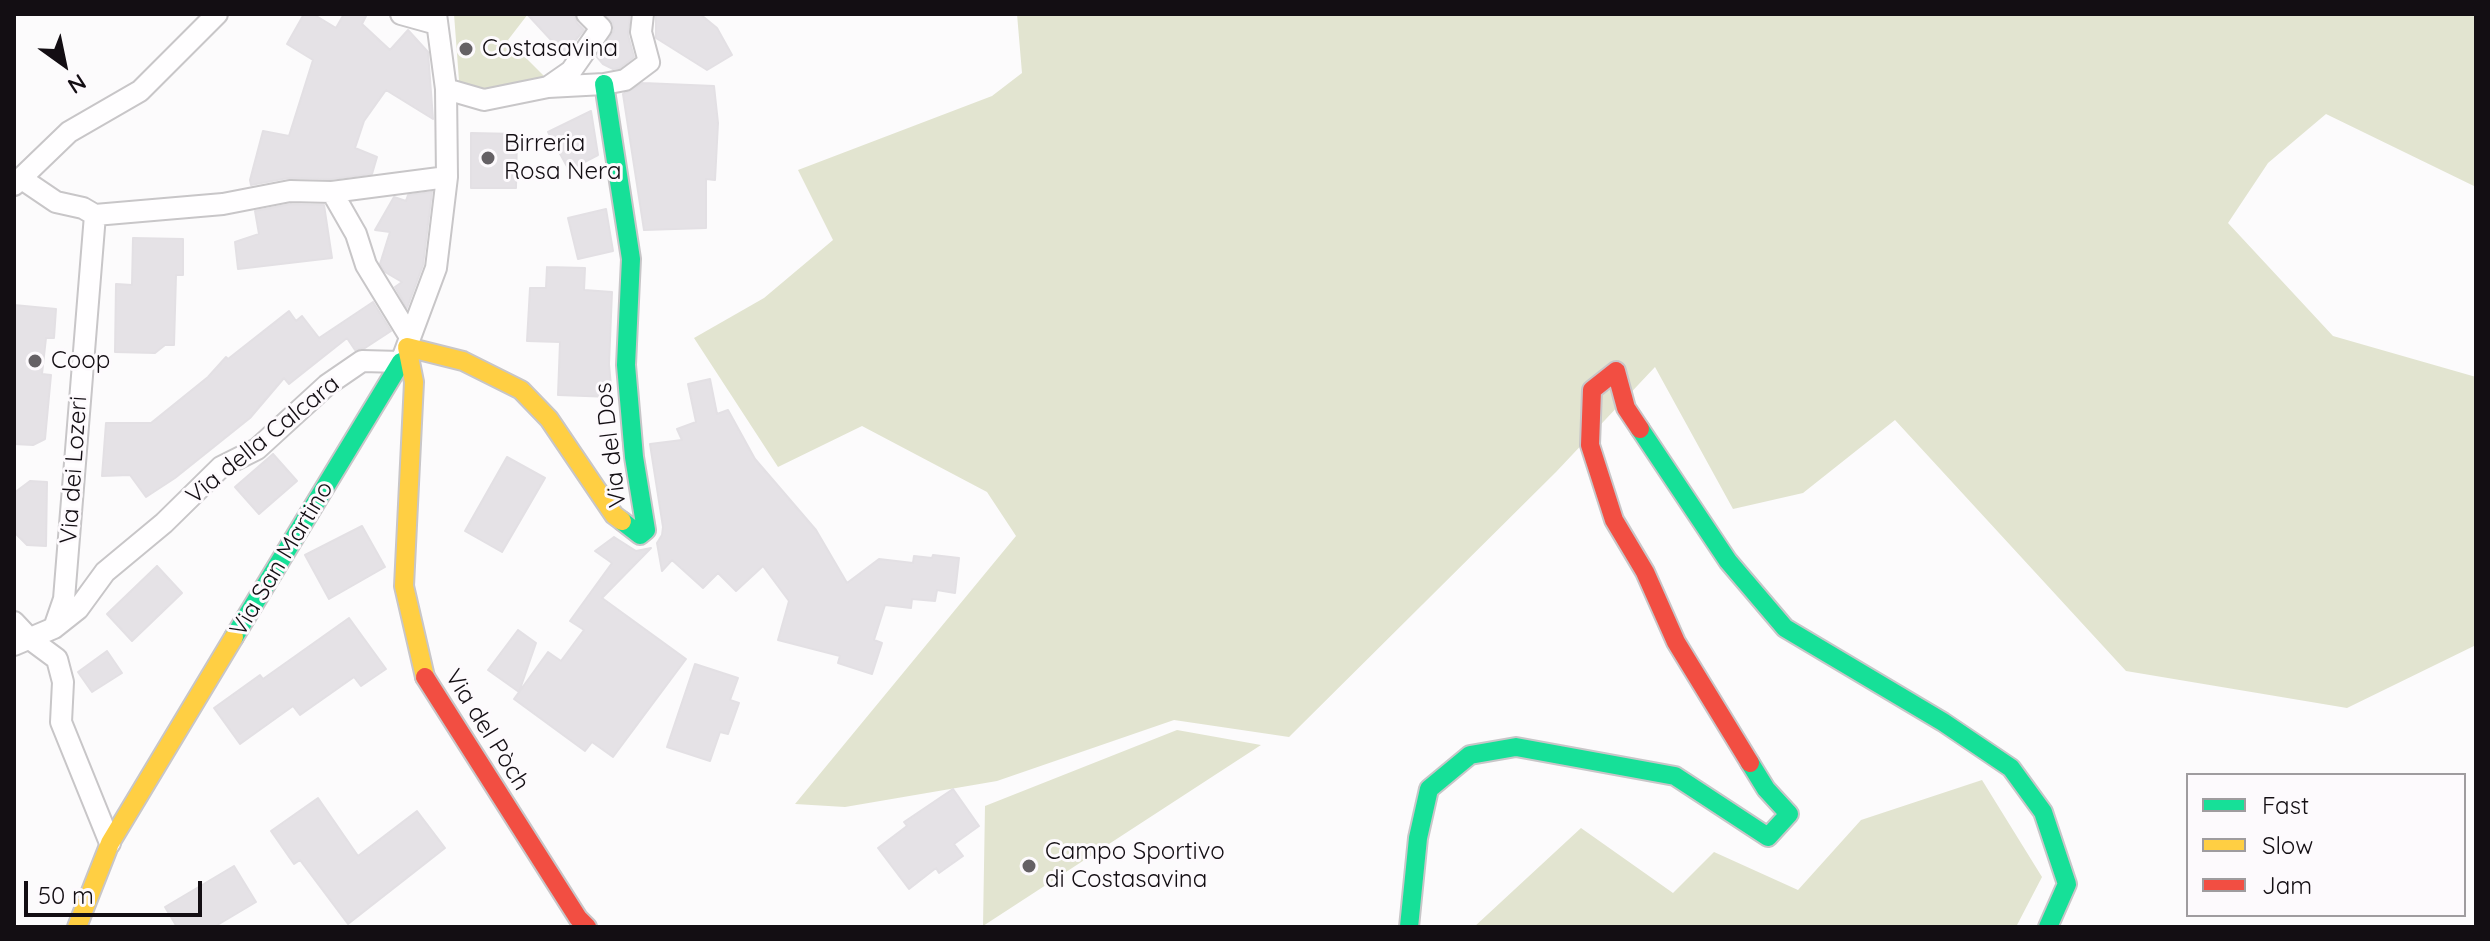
<!DOCTYPE html>
<meta charset="utf-8">
<style>
body{margin:0}
#map{position:relative;width:2490px;height:941px;overflow:hidden;background:#fcfbfc;font-family:Quicksand,sans-serif}
canvas{display:block}
.frame{position:absolute;inset:0;border:16px solid #130e13;pointer-events:none}
.legend{position:absolute;left:2186px;top:773px;width:280px;height:144px;box-sizing:border-box;background:#fdfafd;border:2px solid #9f9c9f;margin:0;padding:10px 14px;list-style:none;font-size:24px;color:#130e13}
.legend li{display:flex;align-items:center;gap:16px;height:40px}
.legend b{width:40px;border:2px solid #9f9c9f}
.north{position:absolute;left:24px;top:24px;width:80px;height:80px;-webkit-text-stroke:6px #fdfafd;paint-order:stroke;rotate:147deg;font-size:22px;font-weight:700;line-height:32px;text-align:center;color:#130e13}
.north::after{content:'';display:block;margin:auto;width:28px;height:36px;background:#130e13;clip-path:polygon(50% 0,100% 100%,50% 72%,0 100%)}
.scale{position:absolute;left:24px;top:881px;width:178px;height:36px;box-sizing:border-box;border:4px solid #130e13;border-top:0;padding-left:10px;font-size:24px;line-height:28px;white-space:nowrap;color:#130e13;-webkit-text-stroke:6px #fdfafd;paint-order:stroke}
</style>
<div id="map">
<canvas width="2490" height="941"></canvas>
<div class="frame"></div>
<ul class="legend">
<li><b style="height:10px;background:#16e098"></b>Fast</li>
<li><b style="height:10px;background:#ffcf43"></b>Slow</li>
<li><b style="height:10px;background:#f24e42"></b>Jam</li>
</ul>
<div class="north">N</div>
<div class="scale">50 m</div>
</div>
<script>
const context = document.querySelector('canvas').getContext('2d');
context.lineJoin = 'round';
function paint(path, color) {
  context.fillStyle = color;
  context.fill(path, 'evenodd');
}
function toPath(rows) {
  const path = new Path2D();
  for (const r of rows) {
    path.moveTo(r[0], r[1]);
    for (let i = 2; i < r.length; i += 2) path.lineTo(r[i], r[i + 1]);
  }
  return path;
}
function stroke(path, color, width, dash) {
  context.strokeStyle = color;
  context.lineWidth = width;
  context.lineCap = dash ? 'butt' : 'round';
  context.setLineDash(dash || []);
  context.stroke(path);
}
function drawText(font, color, halo, rows, align = 'center') {
  context.font = font + ' Quicksand,sans-serif';
  context.lineWidth = 6;
  context.setLineDash([]);
  context.textBaseline = 'middle';
  context.strokeStyle = halo;
  context.fillStyle = color;
  for (const [text, x, y, turn = 0] of rows) {
    context.save();
    context.translate(x, y);
    context.rotate((+turn || 0) * Math.PI / 180);
    context.textAlign = isNaN(turn) ? turn : align;
    if (halo) context.strokeText(text, 0, 0);
    context.fillText(text, 0, 0);
    context.restore();
  }
}
const green = toPath([
 [454,14,528,14,508,40,549,81,460,94],
 [1017,14,2476,14,2476,187,2326,114,2268,163,2228,223,2333,336,2476,377,2476,645,2347,708,2126,671,1895,420,1803,493,1733,509,1655,367,1556,472,1289,737,1174,720,997,781,845,807,795,804,1016,536,987,492,862,426,778,467,694,338,764,298,833,240,798,170,992,96,1022,73],
 [1177,730,1261,745,983,926,985,806],
 [1982,780,2042,877,2016,927,1474,927,1581,828,1673,893,1714,852,1798,890,1861,820]
]);
const building = toPath([
 [304,14,313,14,336,28,344,14,367,14,362,24,390,50,408,30,428,52,433,119,386,90,364,121,355,148,377,157,372,174,331,179,288,178,251,185,250,180,263,131,289,136,313,60,287,44,304,14],
 [527,14,574,14,577,23,584,30,564,54,527,14],
 [605,14,630,14,628,35,634,57,620,68,613,69,603,64,597,57,614,31,613,23,605,14],
 [656,14,700,14,717,28,732,55,707,70,656,38,656,14],
 [643,83,714,86,718,123,715,180,706,179,706,228,644,230,623,94,643,83],
 [591,111,598,155,569,170,548,132,591,111],
 [471,133,517,134,516,188,471,188,471,133],
 [432,192,423,265,407,308,395,287,402,282,385,272,380,264,390,232,375,230,394,197,406,201,408,195,432,192],
 [291,204,324,205,332,258,238,269,235,242,259,234,255,211,291,204],
 [606,209,613,251,578,259,568,218,606,209],
 [133,238,183,239,183,275,176,275,174,345,165,345,155,353,115,352,116,284,132,285,133,238],
 [547,267,585,268,584,290,612,292,609,364,612,397,558,395,560,342,527,341,530,288,546,288,547,267],
 [373,302,391,331,365,348,355,350,347,338,289,384,284,378,250,418,175,478,146,497,130,475,102,476,106,423,151,423,208,377,226,357,228,359,289,311,296,321,302,316,319,338,373,302],
 [14,305,56,309,54,338,46,338,42,374,51,375,45,439,33,445,14,444,14,305],
 [710,379,717,414,728,410,755,459,816,530,847,583,879,559,913,563,914,556,932,558,933,555,959,558,955,593,937,590,935,601,912,599,911,608,885,605,874,640,882,643,872,674,838,663,840,656,778,640,789,601,763,566,736,591,718,573,703,588,672,560,662,571,657,543,662,535,663,527,650,444,682,440,677,429,696,422,688,384,710,379],
 [273,454,297,481,259,514,235,487,273,454],
 [507,457,545,478,502,552,465,531,507,457],
 [30,481,47,482,46,546,27,545,14,532,14,493,30,481],
 [362,526,385,567,329,599,305,555,362,526],
 [614,537,636,551,651,548,602,598,686,659,613,757,592,742,585,751,514,699,548,652,561,661,584,630,570,621,612,563,595,551,614,537],
 [157,566,182,593,132,641,107,614,157,566],
 [349,618,386,669,361,686,354,677,300,715,293,706,240,744,214,708,260,675,263,679,349,618],
 [518,630,536,643,519,692,488,670,518,630],
 [107,651,122,673,92,692,78,672,107,651],
 [695,664,738,678,730,700,739,703,728,734,720,732,710,761,667,747,695,664],
 [953,789,979,826,954,844,963,856,939,873,936,868,909,889,878,848,907,826,904,822,953,789],
 [318,798,358,856,417,811,445,848,348,924,300,860,294,864,271,831,318,798],
 [234,866,256,902,214,927,177,927,165,907,234,866]
]);
const street = toPath([
 [401,14,437,24],
 [548,87,604,84,625,80,649,62,641,32,643,14],
 [446,89,484,100,548,87,571,71,601,28,587,14],
 [22,179,56,202,83,208,95,215,223,204,290,191,332,192,447,177],
 [14,185,69,132,140,91,217,14],
 [332,192,356,234,366,265,410,337],
 [14,622,30,639,57,659,63,682,61,722,110,843],
 [54,628,64,599,95,215],
 [14,645,54,628,78,609,105,572,164,523,221,467,257,449,327,385,362,361,401,362,436,268,447,177,446,89,436,14]
]);
const fast = toPath([
 [604,84,631,259,626,365,634,457,646,530,640,535,622,521],
 [1640,429,1728,561,1785,628,1943,722,2011,768,2043,812,2067,884,2048,927],
 [234,637,401,362],
 [1409,927,1418,838,1429,789,1470,755,1516,747,1675,776,1768,837,1789,814,1766,789,1750,763]
]);
const slow = toPath([
 [425,677,404,586,414,382,407,347,463,361,521,390,549,419,614,515,622,521],
 [77,927,110,843,234,637]
]);
const jam = toPath([
 [1640,429,1626,408,1616,371,1592,390,1590,445,1614,520,1645,572,1676,642,1750,763],
 [425,677,578,918,587,927]
]);
const markers = [
 [466,49,8,"#656165"],
 [488,158,8,"#656165"],
 [35,361,8,"#656165"],
 [1029,866,8,"#656165"]
];
const poiNames = [
 ["Costasavina",482,49],
 ["Birreria",504,144],
 ["Rosa Nera",504,172],
 ["Coop",51,361],
 ["Campo Sportivo",1045,852],
 ["di Costasavina",1045,880]
];
const streetNames = [
 ["Via della Calcara",263,440,-39],
 ["Via del Dos",611,445,-97],
 ["Via dei Lozeri",74,470,-86],
 ["Via San Martino",282,559,-59],
 ["Via del Pòch",487,730,58]
];
paint(green, '#e2e4d0');
paint(building, '#e5e2e6');
stroke(building, '#e3e0e4', 2);
stroke(street, '#c8c6c8', 24);
stroke(fast, '#c8c6c8', 22);
stroke(slow, '#c8c6c8', 22);
stroke(jam, '#c8c6c8', 22);
stroke(street, '#fffeff', 20);
stroke(fast, '#16e098', 18);
stroke(slow, '#ffcf43', 18);
stroke(jam, '#f24e42', 18);
for (const [x, y, r, color] of markers) {
  const dot = new Path2D();
  dot.arc(x, y, r, 0, 2 * Math.PI);
  context.fillStyle = color;
  context.fill(dot);
  stroke(dot, '#fdfafd', 3);
}
drawText('24px', '#130e13', '#fdfafd', poiNames, 'left');
drawText('24px', '#130e13', '#fdfafd', streetNames);
</script>
